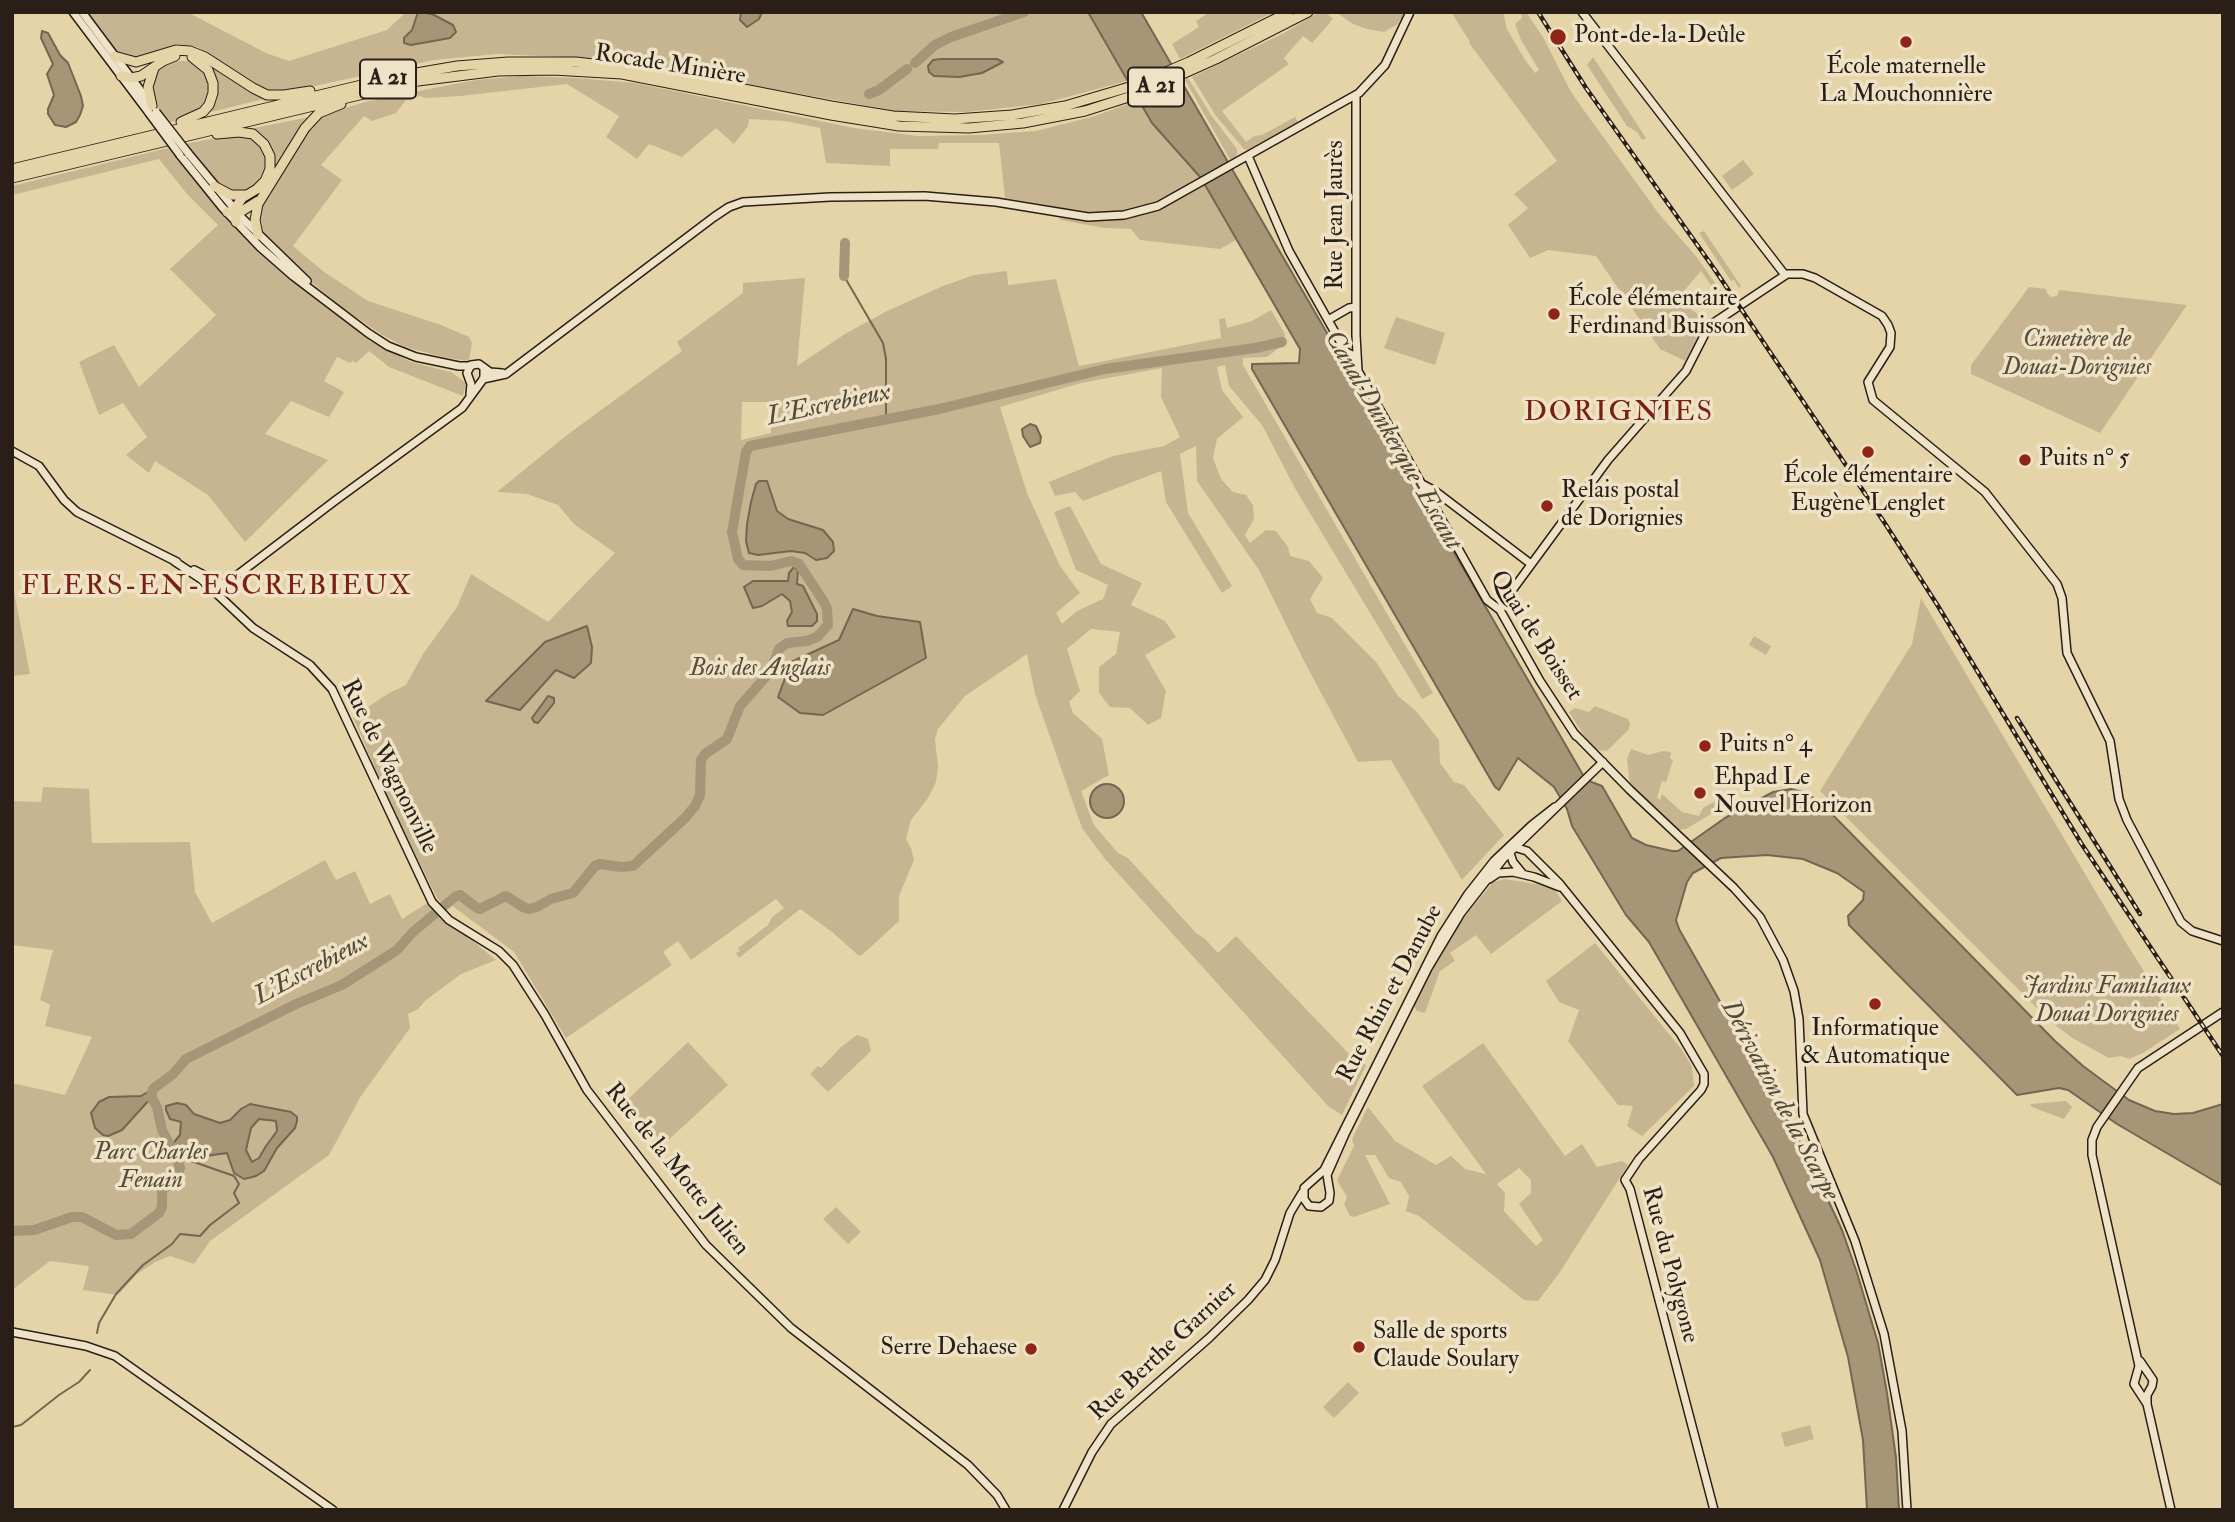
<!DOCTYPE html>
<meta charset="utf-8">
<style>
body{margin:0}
#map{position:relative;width:2235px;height:1522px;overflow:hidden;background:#e6d4a9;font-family:"IM FELL Double Pica",serif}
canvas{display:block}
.frame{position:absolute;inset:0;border:14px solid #291f17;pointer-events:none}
</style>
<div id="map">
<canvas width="2235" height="1522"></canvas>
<div class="frame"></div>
</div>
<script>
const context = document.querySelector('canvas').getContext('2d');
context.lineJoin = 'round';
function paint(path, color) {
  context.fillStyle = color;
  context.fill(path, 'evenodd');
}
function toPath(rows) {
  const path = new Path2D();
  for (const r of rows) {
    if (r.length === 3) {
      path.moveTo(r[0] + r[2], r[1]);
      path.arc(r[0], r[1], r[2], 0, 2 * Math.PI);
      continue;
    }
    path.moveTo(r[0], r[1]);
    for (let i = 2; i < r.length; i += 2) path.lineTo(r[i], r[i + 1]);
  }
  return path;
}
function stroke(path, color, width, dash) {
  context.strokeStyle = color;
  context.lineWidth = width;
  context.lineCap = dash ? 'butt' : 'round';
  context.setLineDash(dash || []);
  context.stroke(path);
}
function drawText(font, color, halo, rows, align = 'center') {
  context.font = font + ' "IM FELL Double Pica",serif';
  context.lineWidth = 7;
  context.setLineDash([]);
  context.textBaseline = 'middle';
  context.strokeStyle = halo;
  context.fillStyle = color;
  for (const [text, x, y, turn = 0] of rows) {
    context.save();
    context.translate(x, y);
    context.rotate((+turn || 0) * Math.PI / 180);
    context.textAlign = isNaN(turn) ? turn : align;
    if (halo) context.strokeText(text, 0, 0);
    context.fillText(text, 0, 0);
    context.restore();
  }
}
const green = toPath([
 [85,12,189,13,266,53,289,61,387,30,406,12,418,12,412,30,453,25,425,12,1088,12,1127,81,1041,104,967,112,896,111,605,59,497,54,434,60,292,91,273,92,264,99,170,122,157,107,152,94,159,70,172,61,189,61,197,67,207,62,211,55,197,47,178,44,134,57,126,56,115,50],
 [1210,12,1274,12,1180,59,1172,44,1199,27,1196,21],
 [1319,12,1325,12,1333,19,1312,43,1303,36,1284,58,1289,64,1222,111,1246,142,1254,136,1262,135,1295,117,1298,122,1247,150,1244,149,1216,116,1192,77,1284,33],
 [1336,12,1405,12,1398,24,1384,32,1367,29,1353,24],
 [1457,12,1503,12,1507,29,1525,60,1535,73,1539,70,1521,40,1515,24,1522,18,1520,12,1526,12,1543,37,1571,92,1583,109,1659,214,1695,255,1721,291,1717,294,1701,271,1677,299,1706,320,1685,361,1660,349,1596,256,1548,250,1530,258,1508,225,1528,208,1514,194,1557,161,1469,43,1470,42,1453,15],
 [1593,57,1646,138,1642,140,1637,132,1627,126,1587,65],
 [522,76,577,78,635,83,854,128,918,136,979,135,1036,131,1095,116,1138,100,1152,123,1201,177,1236,240,1220,249,1140,240,1131,229,1105,228,1060,220,1062,208,1005,198,999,143,939,143,938,149,890,149,890,166,826,163,820,128,785,121,749,119,748,126,734,144,716,128,682,157,649,144,637,159,606,137,619,116,567,84,460,96,426,98,420,96,406,100,396,113,372,121,364,116,321,165,342,180,293,246,324,272,368,301,441,325,469,337,472,343,469,361,447,358,405,347,382,335,337,304,309,280,266,237,260,228,258,220,264,203,284,171,277,167,266,167,258,182,246,190,233,190,218,184,185,144,221,137,243,137,250,129,329,113,365,102,424,90,476,80],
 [1188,78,1211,115,1237,149,1237,155,1231,161,1185,80],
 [168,148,201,189,272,262,370,341,411,362,451,372,466,383,463,396,389,367,369,351,356,363,352,361,350,363,337,357,324,381,344,392,329,417,291,401,265,434,328,460,245,542,208,495,155,461,149,473,126,455,147,437,123,403,99,415,79,362,114,345,139,387,216,315,170,269,218,225,187,194,159,159,12,195,12,186],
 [1743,160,1754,174,1732,190,1722,176],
 [1704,231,1735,277,1741,286,1739,288,1734,280,1731,281,1699,233],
 [1007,271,1008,285,1056,279,1079,366,1221,338,1219,319,1225,318,1227,328,1252,321,1271,310,1285,334,1283,345,1267,357,1243,358,1243,365,1433,693,1422,699,1296,490,1262,425,1229,386,1225,365,1217,367,1222,390,1243,417,1217,439,1213,458,1221,479,1233,492,1246,495,1253,505,1254,519,1245,535,1250,543,1266,530,1276,531,1288,547,1290,556,1309,561,1323,578,1310,599,1317,613,1332,618,1376,662,1398,696,1415,710,1439,740,1440,763,1454,782,1464,785,1504,835,1462,880,1391,760,1358,762,1304,661,1259,570,1197,481,1196,446,1180,454,1188,513,1232,586,1222,593,1166,502,1161,471,1083,501,1075,492,1055,496,1049,482,1113,456,1164,446,1180,437,1161,397,1162,368,1081,383,1000,407,1027,493,1060,566,1080,593,1056,613,1062,624,1077,611,1103,599,1108,585,1076,570,1054,512,1070,506,1101,564,1142,583,1131,605,1165,621,1176,637,1145,655,1166,691,1161,718,1148,725,1130,708,1110,707,1099,693,1099,667,1116,654,1120,632,1091,629,1067,649,1080,691,1069,702,1073,713,1102,739,1109,775,1081,791,1094,825,1118,853,1128,858,1196,933,1205,939,1218,953,1236,936,1352,1057,1366,1065,1342,1115,1328,1106,1105,859,1082,828,1035,694,1027,654,965,696,938,729,935,739,938,767,936,782,928,798,911,820,906,839,911,848,914,860,899,896,899,921,863,954,859,956,831,931,800,909,739,958,736,953,740,951,738,948,768,925,772,917,784,908,776,899,691,960,678,941,663,952,672,965,566,1038,514,952,454,907,446,903,444,905,437,898,388,799,353,717,389,693,406,685,423,654,457,607,471,574,548,622,615,553,574,524,558,505,527,494,497,492,567,435,682,351,677,342,743,293,743,283,805,278,797,366,845,334,885,312,943,286,974,275],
 [742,402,770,402,771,433,741,440],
 [2029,287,2046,289,2047,293,2051,297,2057,296,2059,290,2187,305,2100,433,1971,374,1971,365],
 [1396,317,1445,333,1435,365,1384,348],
 [12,581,30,674,12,676],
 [1921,598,2125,941,2180,1029,2143,1053,2129,1059,2121,1056,2109,1058,2074,1039,2052,1023,1820,791,1912,644],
 [1754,636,1771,646,1766,655,1749,645],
 [1595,706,1628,719,1630,724,1629,729,1607,751,1597,750,1585,737,1569,712,1575,708,1589,712],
 [1631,749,1648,755,1663,751,1671,752,1670,758,1673,760,1666,782,1662,781,1657,797,1660,800,1662,794,1682,812,1699,816,1703,808,1727,795,1731,802,1686,829,1678,830,1630,784,1627,759],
 [43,787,89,789,92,843,190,842,195,892,212,923,325,860,336,880,355,871,370,904,390,894,402,919,429,902,435,910,496,960,461,974,426,1000,417,1010,408,1014,410,1028,361,1096,329,1155,210,1241,194,1264,170,1256,155,1262,137,1274,118,1295,83,1290,89,1266,50,1261,12,1290,12,1083,65,1095,92,1037,45,1026,50,1005,40,1000,53,950,12,945,12,801,41,802],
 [1505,879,1553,887,1562,901,1491,954,1476,935,1450,953,1455,961,1440,971,1425,1013,1417,1011,1414,1006,1450,935,1493,882],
 [1595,943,1682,1050,1692,1067,1694,1086,1642,1136,1627,1126,1633,1106,1618,1105,1568,1041,1579,1010,1559,1002,1546,981],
 [857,1035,868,1039,871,1051,828,1092,810,1074,818,1066,821,1068,841,1047],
 [688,1042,728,1085,664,1144,625,1102],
 [1483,1043,1565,1156,1582,1144,1597,1167,1622,1161,1628,1165,1560,1272,1538,1301,1524,1300,1419,1216,1406,1211,1409,1196,1401,1182,1389,1178,1375,1155,1365,1155,1390,1204,1354,1217,1350,1216,1344,1204,1347,1197,1337,1180,1354,1146,1352,1139,1368,1107,1395,1141,1436,1165,1451,1156,1465,1169,1486,1174,1422,1086],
 [1519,1168,1531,1180,1531,1193,1519,1204,1543,1240,1536,1246,1504,1211,1505,1193,1497,1184],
 [2066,1101,2072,1107,2064,1119,2032,1107,2030,1104],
 [836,1207,861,1232,848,1244,823,1219],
 [1348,1382,1359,1393,1334,1418,1323,1407],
 [1810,1425,1814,1439,1785,1447,1781,1433]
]);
const water = toPath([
 [418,12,432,14,453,25,456,32,450,38,411,45,404,43,404,38,412,30,418,12],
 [741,12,762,12,759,19,747,27,740,20,741,12],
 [1088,12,1141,12,1583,775,1589,781,1602,786,1632,838,1646,845,1672,851,1678,851,1725,818,1773,792,1791,789,1807,793,1824,806,2055,1041,2083,1066,2129,1100,2155,1111,2174,1114,2193,1113,2223,1104,2223,1186,2117,1124,2068,1090,2059,1088,2017,1095,1849,925,1848,916,1863,900,1864,892,1837,873,1803,859,1767,855,1721,858,1693,873,1687,882,1676,920,1679,929,1806,1153,1842,1230,1857,1273,1878,1343,1887,1393,1896,1458,1899,1510,1867,1510,1863,1440,1848,1357,1820,1260,1773,1157,1649,942,1626,915,1572,826,1567,809,1554,787,1518,758,1499,790,1495,787,1252,369,1252,364,1299,363,1300,349,1201,178,1152,123,1088,12],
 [42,31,48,33,60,55,68,63,81,96,83,106,80,115,76,122,66,127,55,125,48,114,48,109,54,95,47,74,53,64,41,38,42,31],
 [941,59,997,59,1003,62,982,73,959,77,934,76,929,72,928,66,933,60,941,59],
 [1030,424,1036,426,1041,437,1040,443,1030,447,1023,436,1022,429,1030,424],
 [759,481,767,481,777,511,788,519,823,530,833,542,834,551,827,558,816,560,805,553,791,551,758,555,749,553,746,541,747,524,751,502,756,484,759,481],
 [794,567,798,570,797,584,803,586,817,614,817,621,812,626,788,626,787,621,792,612,790,601,782,594,762,606,753,608,744,587,753,581,788,581,789,573,794,567],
 [853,609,877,616,920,622,926,658,823,715,800,713,778,697,791,662,839,640,853,609],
 [587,626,592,647,591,663,574,678,556,670,520,710,486,701,545,642,587,626],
 [548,696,554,698,554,703,538,723,534,722,532,718,548,696],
 [1107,801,17],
 [153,1089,150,1099,122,1130,108,1136,103,1135,95,1128,91,1113,99,1102,109,1097,141,1096,153,1089],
 [177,1103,186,1105,194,1114,220,1123,230,1120,241,1109,250,1104,291,1112,297,1117,297,1121,295,1128,277,1148,264,1171,256,1176,244,1179,234,1173,227,1153,199,1157,184,1151,173,1153,171,1146,180,1135,181,1122,170,1119,166,1110,166,1106,177,1103],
 [259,1119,276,1121,277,1131,266,1146,259,1158,252,1162,246,1150,251,1128,259,1119]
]);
const stream = toPath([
 [844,276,883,343,886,359,886,420],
 [97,1333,99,1323,116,1294,143,1265,172,1244,180,1234,200,1236,210,1225,239,1203,234,1193,239,1184,234,1176,174,1155,184,1151],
 [12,1427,21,1425,59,1395,79,1382,90,1370]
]);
const river = toPath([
 [915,63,935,45,951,37,1024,12],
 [869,94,879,90,907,69],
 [844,276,845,243],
 [12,1231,34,1230,72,1217,82,1217,116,1235,131,1234,159,1213,162,1207,162,1191,177,1176,180,1168,178,1161,162,1130,157,1107,151,1097,153,1089,173,1074,186,1059,296,1004,342,985,397,950,413,932,456,896,460,895,477,908,480,909,506,896,523,907,529,909,537,907,551,899,573,893,595,866,600,864,621,867,633,866,685,818,695,806,700,795,701,760,705,754,727,739,740,706,770,672,779,649,787,643,807,641,817,637,828,625,827,609,824,602,799,564,791,561,770,566,743,565,738,559,732,532,746,452,750,446,939,409,1105,369,1255,348,1282,342]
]);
const secondary = toPath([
 [73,12,149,113],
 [82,12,150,103],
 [1582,12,1785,275],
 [1356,95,1356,335,1358,371,1487,600,1500,610,1540,681,1576,736],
 [188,153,242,218,307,281],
 [180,155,222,207,260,247,293,276,368,333,388,346,416,357,459,366,471,366],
 [1248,156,1289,251,1346,352,1356,357],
 [1328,320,1349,308,1356,307],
 [483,379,506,374,714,217,729,207,743,202,830,197,925,196,996,202,1088,217,1124,215,1158,206,1359,93,1385,65,1410,12],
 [470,394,471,384,467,373,471,365,479,364,490,372,502,373],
 [12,451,39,466,64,500,77,512,177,562],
 [1422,484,1435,491,1531,564],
 [174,561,201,579,214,592,220,592,236,576,336,500,462,408,484,378,484,368],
 [194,570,220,583],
 [215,592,253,628,310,665,332,689,432,902,449,920,499,951,513,965,545,1015,587,1090,706,1245,791,1328,968,1465,997,1495,1006,1510],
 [1500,610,1508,596,1608,460,1686,371,1709,326,1787,274,1803,274,1815,278,1882,316,1888,325,1891,333,1890,347,1868,382,1873,400,1985,492,2057,584,2062,598,2067,653,2110,741,2119,799,2127,820,2181,922,2192,931,2223,941],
 [1574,733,1630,790,1734,888,1760,917,1783,960,1794,991,1799,1019,1803,1114,1855,1241,1884,1334,1902,1431,1907,1510],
 [1555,807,1532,825,1494,861,1468,894,1441,936,1324,1170,1304,1188,1304,1199,1309,1206,1321,1207,1329,1201,1330,1193,1327,1175,1345,1134,1428,968,1461,913,1503,859,1603,762],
 [1511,846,1527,851,1559,883,1680,1033,1704,1074,1704,1084,1701,1090,1639,1159,1625,1180,1630,1189,1714,1510],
 [1509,850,1513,862,1522,873],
 [1489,879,1498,873,1513,872,1534,877,1560,887],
 [12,1332,86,1346,115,1356,333,1510],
 [2140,1361,2153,1380,2152,1386,2147,1395,2147,1404,2171,1510],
 [2147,1404,2134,1384,2139,1366,2092,1155,2092,1140,2097,1127,2138,1068,2223,1012],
 [1063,1510,1092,1452,1111,1424,1209,1338,1248,1300,1265,1280,1275,1260,1290,1213,1302,1193]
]);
const highway = toPath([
 [114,56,136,62,176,50,190,51,205,57,253,88,267,95,284,95,310,91],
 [121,76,131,78,141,76,163,61,175,56],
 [152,106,148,87,154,68],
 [181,122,203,112,209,105,213,93,213,83,208,70,192,57],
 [217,134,239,132,253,134,264,144,270,156,270,169,265,181,257,189,242,198,236,207,236,222],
 [12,169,399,76,457,66,508,62,576,62,646,70,831,106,893,116,955,119,1012,115,1065,106,1136,85,1189,62,1289,12],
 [12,178,418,81,498,71,553,70,622,74,831,115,899,126,969,128,1023,123,1085,111,1138,94,1216,59,1308,12],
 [214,186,231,195,246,195],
 [227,212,242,211,258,201],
 [258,235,255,220,258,204,305,128,319,113,341,104]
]);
const rail = toPath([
 [1538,12,1586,88,1715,270,1886,525,1938,606,2081,843,2223,1056],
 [2017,718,2140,914]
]);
const secondaryBridge = toPath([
 [156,112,188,153],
 [149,113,180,155]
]);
const markers = [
 [1558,37,9,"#8f2418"],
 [1906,42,7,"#8f2418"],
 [1554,314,7,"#8f2418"],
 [1868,452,7,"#8f2418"],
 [2025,460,7,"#8f2418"],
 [1547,506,7,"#8f2418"],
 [1705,746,7,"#8f2418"],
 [1700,793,7,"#8f2418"],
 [1875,1004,7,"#8f2418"],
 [1359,1347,7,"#8f2418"],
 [1031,1349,7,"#8f2418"]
];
const shields = [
 [388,79,56],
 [1156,87,56]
];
const shieldNames = [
 ["A 21",388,79],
 ["A 21",1156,87]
];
const poiNames = [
 ["Pont-de-la-Deûle",1574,37],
 ["École maternelle",1906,68,"center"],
 ["La Mouchonnière",1906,96,"center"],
 ["École élémentaire",1568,300],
 ["Ferdinand Buisson",1568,328],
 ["Puits n° 5",2039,460],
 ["École élémentaire",1868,477,"center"],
 ["Eugène Lenglet",1868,505,"center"],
 ["Relais postal",1561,492],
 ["de Dorignies",1561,520],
 ["Puits n° 4",1719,746],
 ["Ehpad Le",1714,779],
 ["Nouvel Horizon",1714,807],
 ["Informatique",1875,1030,"center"],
 ["& Automatique",1875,1058,"center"],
 ["Salle de sports",1373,1333],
 ["Claude Soulary",1373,1361],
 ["Serre Dehaese",1017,1349,"right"]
];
const streetNames = [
 ["Rocade Minière",670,66,9],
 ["Rue Jean Jaurès",1337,215,-90],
 ["Quai de Boisset",1535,636,57],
 ["Rue de Wagnonville",388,767,64],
 ["Rue Rhin et Danube",1391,994,-62],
 ["Rue de la Motte Julien",676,1170,51],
 ["Rue du Polygone",1669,1265,75],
 ["Rue Berthe Garnier",1164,1352,-43]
];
const parkNames = [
 ["Cimetière de",2077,341],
 ["Douai-Dorignies",2077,369],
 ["Bois des Anglais",760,670],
 ["Jardins Familiaux",2107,988],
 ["Douai Dorignies",2107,1016],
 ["Parc Charles",151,1154],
 ["Fenain",151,1182]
];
const waterNames = [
 ["L'Escrebieux",829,406,-12],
 ["Canal Dunkerque-Escaut",1392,441,60],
 ["L'Escrebieux",312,970,-28],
 ["Dérivation de la Scarpe",1779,1101,62]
];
const quarterNames = [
 ["DORIGNIES",1619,414],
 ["FLERS-EN-ESCREBIEUX",217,588]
];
paint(green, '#c6b590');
paint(water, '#a69677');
stroke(water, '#746651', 2);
stroke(stream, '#746651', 2);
stroke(river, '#a69677', 10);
stroke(secondary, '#291f17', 10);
stroke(highway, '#291f17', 11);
stroke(secondary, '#efe3c7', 7);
stroke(highway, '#e6d4a9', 9);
stroke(rail, '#291f17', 4.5);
stroke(rail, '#efe3c7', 2, [5]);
stroke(secondaryBridge, '#291f17', 10, []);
stroke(secondaryBridge, '#efe3c7', 7);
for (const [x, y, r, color] of markers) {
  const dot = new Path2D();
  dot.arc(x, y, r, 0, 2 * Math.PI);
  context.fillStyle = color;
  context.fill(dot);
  stroke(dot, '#efe3c7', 2.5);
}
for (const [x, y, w] of shields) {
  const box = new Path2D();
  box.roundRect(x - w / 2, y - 19.5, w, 39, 5);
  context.fillStyle = '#efe3c7';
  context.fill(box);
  stroke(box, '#291f17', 2);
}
drawText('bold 23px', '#291f17', null, shieldNames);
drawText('24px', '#291f17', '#efe3c7', poiNames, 'left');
drawText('24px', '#291f17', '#efe3c7', streetNames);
drawText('italic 24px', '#584c3b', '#efe3c7', parkNames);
drawText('italic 26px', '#554939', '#efe3c7', waterNames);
context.letterSpacing = '2px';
drawText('28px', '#7a1f14', '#efe3c7', quarterNames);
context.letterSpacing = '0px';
</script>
